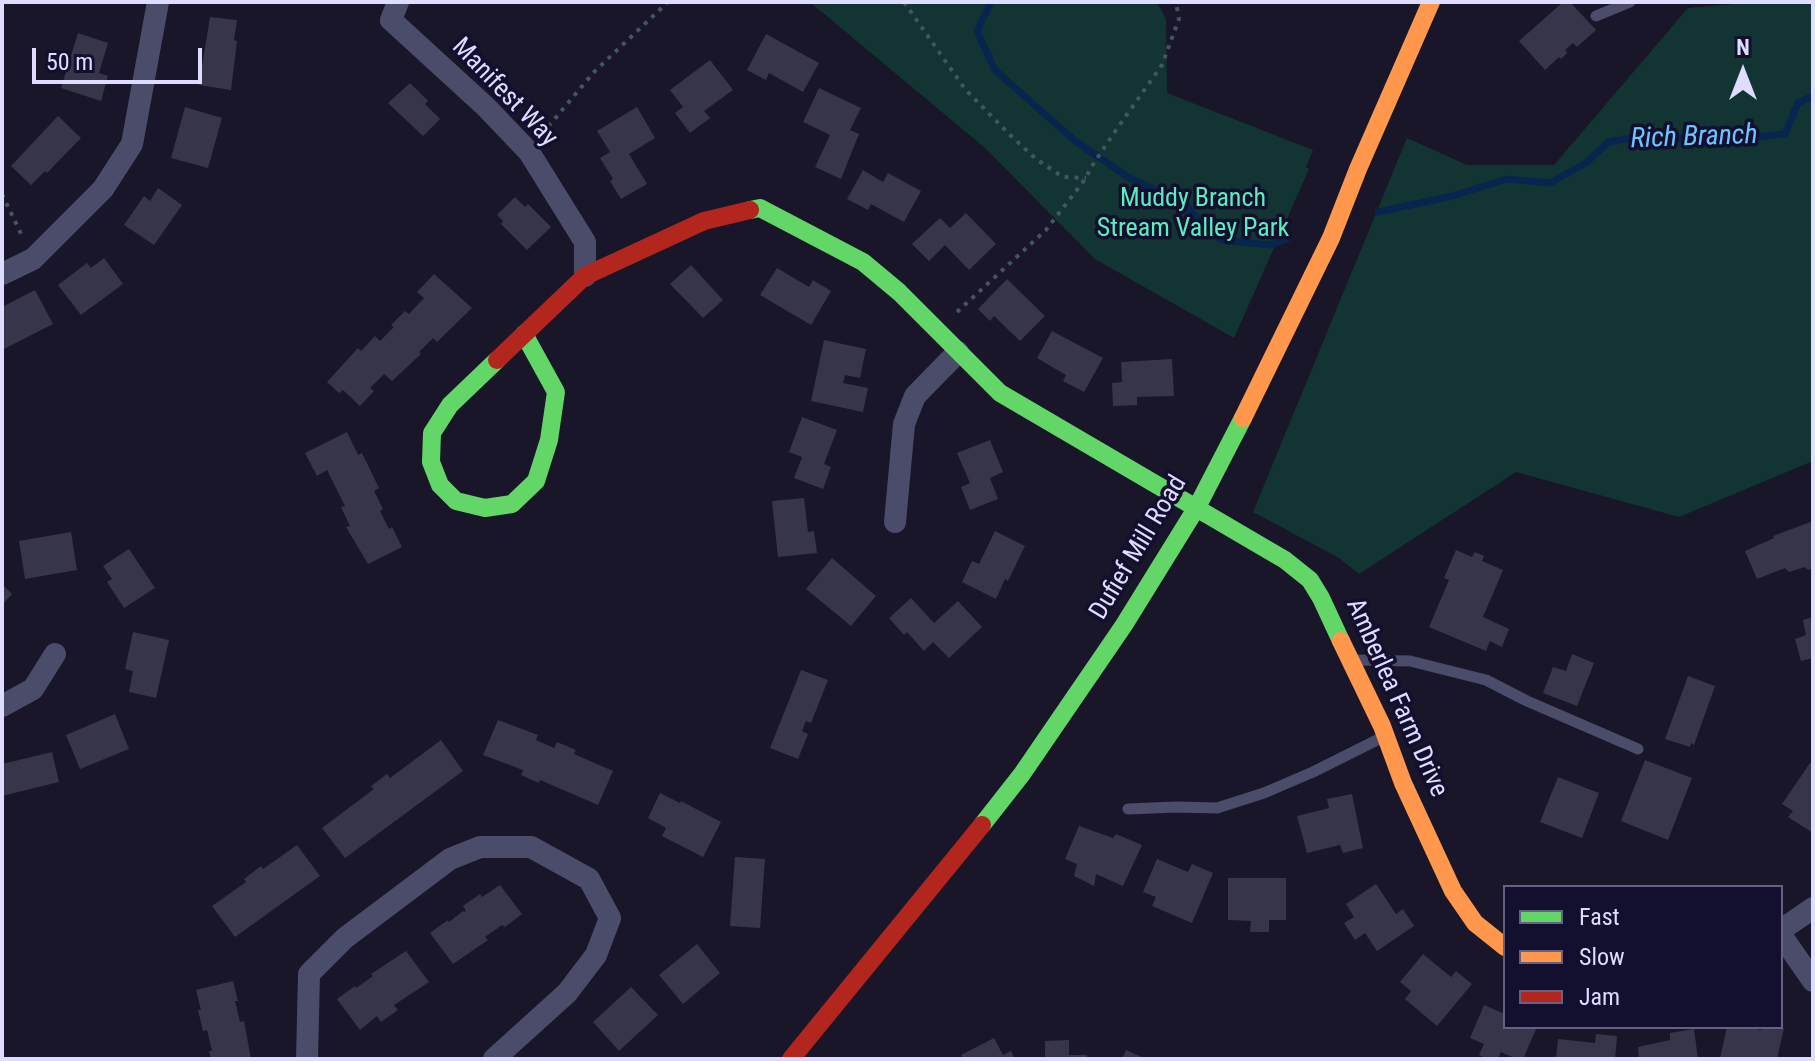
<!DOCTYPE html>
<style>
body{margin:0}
#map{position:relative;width:1815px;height:1061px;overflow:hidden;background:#181628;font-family:"Roboto Condensed",sans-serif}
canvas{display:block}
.frame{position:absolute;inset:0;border:4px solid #deddff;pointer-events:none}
.legend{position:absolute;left:1503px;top:885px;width:280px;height:144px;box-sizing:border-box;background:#120f2f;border:2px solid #646182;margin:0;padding:10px 14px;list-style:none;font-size:24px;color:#deddff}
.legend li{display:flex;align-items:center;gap:16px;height:40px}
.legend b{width:40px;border:2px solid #646182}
.north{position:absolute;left:1703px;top:32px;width:80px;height:80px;-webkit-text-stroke:6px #120f2f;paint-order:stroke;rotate:0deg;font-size:22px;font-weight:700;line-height:32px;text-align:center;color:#deddff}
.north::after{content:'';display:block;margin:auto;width:28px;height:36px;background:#deddff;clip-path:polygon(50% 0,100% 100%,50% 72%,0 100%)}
.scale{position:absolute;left:32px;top:48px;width:170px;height:36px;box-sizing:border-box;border:4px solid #deddff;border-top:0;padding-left:10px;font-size:24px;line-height:28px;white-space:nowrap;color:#deddff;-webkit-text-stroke:6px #120f2f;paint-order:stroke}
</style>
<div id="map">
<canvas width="1815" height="1061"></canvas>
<div class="frame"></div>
<ul class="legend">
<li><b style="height:10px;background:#63d668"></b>Fast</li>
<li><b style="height:10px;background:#ff974d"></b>Slow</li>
<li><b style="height:10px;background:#b3261e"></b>Jam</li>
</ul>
<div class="north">N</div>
<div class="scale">50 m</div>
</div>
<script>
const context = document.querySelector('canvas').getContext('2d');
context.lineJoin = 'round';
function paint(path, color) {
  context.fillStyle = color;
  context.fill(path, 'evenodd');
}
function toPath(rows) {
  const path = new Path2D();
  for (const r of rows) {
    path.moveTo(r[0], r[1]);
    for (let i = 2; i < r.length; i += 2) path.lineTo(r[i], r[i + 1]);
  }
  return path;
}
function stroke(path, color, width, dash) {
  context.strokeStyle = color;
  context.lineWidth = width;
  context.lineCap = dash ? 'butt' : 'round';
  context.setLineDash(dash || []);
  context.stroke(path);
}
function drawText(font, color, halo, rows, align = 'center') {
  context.font = font + ' "Roboto Condensed",sans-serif';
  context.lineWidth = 7;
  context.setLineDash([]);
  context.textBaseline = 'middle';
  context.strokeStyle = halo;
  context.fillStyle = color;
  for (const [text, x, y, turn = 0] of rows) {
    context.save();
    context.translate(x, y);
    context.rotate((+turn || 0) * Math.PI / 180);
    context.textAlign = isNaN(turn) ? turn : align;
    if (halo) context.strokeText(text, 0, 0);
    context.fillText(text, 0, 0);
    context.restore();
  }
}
const green = toPath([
 [810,2,1157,2,1166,19,1167,93,1313,150,1306,167,1309,169,1234,338,1095,259,985,148],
 [1758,2,1813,2,1813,461,1679,517,1516,472,1359,574,1339,558,1253,512,1407,138,1467,165,1554,165,1688,8]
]);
const stream = toPath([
 [991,2,977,31,995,70,1075,141,1128,177,1186,205,1203,227,1222,240,1269,245,1287,239],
 [1378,212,1452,196,1507,179,1550,183,1586,163,1608,142,1645,136,1664,141,1692,136,1716,141,1785,134,1798,103,1813,96]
]);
const building = toPath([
 [1563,2,1570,2,1596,30,1577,47,1573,43,1565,50,1567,53,1561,59,1559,57,1545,70,1519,41],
 [210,17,237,20,234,40,237,41,231,90,199,85],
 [78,33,108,43,99,73,108,76,101,101,61,88],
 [766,34,819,63,803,92,769,73,766,80,747,70],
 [710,60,733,90,704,111,710,118,690,133,675,113,683,107,670,90],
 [410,83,428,101,425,104,440,119,423,136,388,103],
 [819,88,861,108,850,130,859,134,841,179,815,167,830,135,803,122],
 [185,107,222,118,208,168,171,158],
 [637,107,655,138,629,154,647,184,621,199,610,181,613,179,600,158,610,152,597,131],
 [58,116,81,138,47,173,45,171,31,185,11,166],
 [863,170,883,182,888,173,921,191,904,222,871,204,868,210,847,199],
 [158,188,182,205,154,245,124,225,144,196,150,201],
 [515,197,525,207,528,204,551,227,527,250,501,224,503,221,497,215],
 [966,213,996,244,969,270,945,245,929,261,912,244,940,218,950,228],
 [104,258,123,284,81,315,58,285,87,263,91,268],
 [691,265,723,300,703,318,670,284],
 [777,268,809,287,813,280,831,291,811,325,760,295],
 [434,274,472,308,437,342,433,338,419,352,421,354,392,381,384,374,370,388,374,391,360,406,343,390,339,393,327,382,358,348,361,351,375,336,380,341,394,327,391,325,405,311,409,314,424,298,417,292],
 [1007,279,1045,316,1020,341,994,316,990,321,978,309],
 [35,290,53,324,2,350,2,307],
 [1052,331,1103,358,1084,392,1063,381,1066,375,1037,358],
 [824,340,866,349,860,378,845,375,843,383,868,388,863,412,811,401],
 [1172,359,1174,396,1137,397,1137,405,1113,406,1112,383,1122,382,1121,362],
 [802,417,837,430,824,464,831,467,823,489,794,478,802,457,789,452],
 [347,432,358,455,362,453,379,488,374,491,383,509,380,511,389,529,392,527,402,547,368,564,346,527,350,526,341,507,345,506,327,470,317,476,305,453],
 [990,440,1003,472,990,478,998,499,970,510,961,487,970,483,957,453],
 [804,498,808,532,814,531,817,553,778,557,772,501],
 [1813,521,1813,568,1808,570,1805,567,1789,572,1785,568,1757,579,1745,551,1774,538,1773,536],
 [995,531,1025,546,1008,581,1005,579,996,599,962,582,972,561,979,564],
 [71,532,77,570,25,579,19,541],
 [129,549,155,588,124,608,107,582,112,579,103,566],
 [1456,550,1472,557,1475,552,1484,556,1482,561,1503,570,1483,617,1509,629,1502,647,1490,641,1486,651,1429,627,1449,580,1444,578],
 [832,558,876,596,851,626,806,589],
 [2,584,12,594,2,605],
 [911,598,934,623,958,601,982,627,949,658,933,642,924,651,907,632,904,635,889,618],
 [1813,617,1813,658,1801,661,1795,639,1806,635,1803,620],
 [133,632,169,640,156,698,129,692,133,671,125,669],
 [1572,654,1594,663,1577,706,1543,693,1553,667,1566,671],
 [801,670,828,680,811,723,806,721,802,731,808,734,798,759,770,748],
 [1688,676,1715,686,1694,745,1691,743,1690,747,1665,739],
 [115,714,129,749,80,769,66,735],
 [498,720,538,735,536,740,554,748,557,742,576,750,574,754,613,771,598,805,540,780,539,783,521,775,523,770,483,755],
 [441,740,463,771,345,858,322,828,374,789,371,786,387,774,390,778],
 [52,752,59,782,2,796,2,764],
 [1645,760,1692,778,1668,840,1621,821],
 [1810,763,1813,765,1813,833,1788,817,1793,811,1782,804],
 [1558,777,1599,793,1582,838,1540,822],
 [660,793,680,803,681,801,721,822,703,857,662,836,666,828,648,818],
 [1352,794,1363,848,1343,853,1340,845,1307,853,1297,816,1329,808,1327,799],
 [1079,826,1113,838,1116,834,1142,845,1123,886,1096,874,1094,886,1074,876,1077,864,1065,859],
 [297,845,320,876,235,937,212,906,246,882,244,879,261,866,263,869],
 [735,857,765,859,760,928,730,926],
 [1157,859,1188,872,1192,864,1213,873,1192,923,1152,906,1156,897,1143,892],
 [1228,878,1286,878,1286,920,1269,920,1269,932,1250,932,1251,921,1228,920],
 [1376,884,1396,914,1403,909,1414,926,1377,951,1365,933,1355,940,1344,923,1354,917,1346,904],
 [500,885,522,914,505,927,502,925,485,937,488,940,453,964,430,933,448,920,449,922,463,911,464,912,466,911,463,906,480,894,482,897],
 [697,944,720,973,683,1004,659,975],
 [406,951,429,982,394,1005,398,1010,381,1022,377,1016,360,1030,337,999,355,986,356,988,373,976,371,974],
 [1423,954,1451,977,1456,971,1472,984,1437,1026,1405,999,1411,991,1400,982],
 [233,981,238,1001,235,1001,240,1022,244,1021,251,1059,211,1059,209,1051,212,1051,207,1030,203,1031,198,1010,201,1010,196,990],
 [631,987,658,1015,619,1051,593,1022],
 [1484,1005,1505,1014,1505,1027,1537,1027,1523,1059,1517,1059,1501,1052,1498,1059,1487,1059,1479,1055,1484,1044,1470,1038],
 [1727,1027,1747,1027,1761,1030,1762,1027,1784,1028,1777,1059,1720,1058],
 [1694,1029,1698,1059,1639,1059,1638,1047,1670,1040,1670,1033],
 [1596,1034,1617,1036,1615,1059,1556,1059,1558,1039,1595,1043],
 [994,1038,1003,1055,1011,1051,1015,1059,963,1059,961,1055],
 [1069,1040,1069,1055,1087,1055,1087,1059,1045,1059,1045,1041],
 [1126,1050,1146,1059,1122,1059]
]);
const path = toPath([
 [904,2,965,89,1009,134,1036,159,1063,177,1086,178],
 [542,134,594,72,668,2],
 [2,194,23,238],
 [957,312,1046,230,1086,178,1090,169,1116,130,1162,65,1179,19,1176,2]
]);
const lane = toPath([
 [1596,16,1630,2],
 [1355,660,1410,661,1486,680,1527,701,1638,749],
 [1128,809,1176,807,1217,808,1264,793,1313,772,1385,736]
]);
const street = toPath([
 [398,2,391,20,486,107,529,152,585,242,585,276],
 [2,274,33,259,103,189,132,144,158,2],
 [895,522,904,424,915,396,958,352],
 [2,706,33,689,55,654],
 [1781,930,1813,908],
 [1781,935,1813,981],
 [307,1059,309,974,345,938,450,859,480,847,531,847,589,879,610,918,596,955,567,993,494,1059]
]);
const fast = toPath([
 [750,210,760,208,863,262,899,292,1000,393,1285,560,1310,580,1321,598,1341,641],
 [497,360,450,405,432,433,431,462,440,485,456,501,485,508,512,504,536,481,549,440,556,392,524,334],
 [982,825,1022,774,1124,625,1197,507,1243,418]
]);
const slow = toPath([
 [1243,418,1331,238,1358,169,1431,2],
 [1341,641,1382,726,1403,783,1453,891,1475,923,1505,947]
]);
const jam = toPath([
 [497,360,585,276,704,221,750,210],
 [791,1059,982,825]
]);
const streetNames = [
 ["Manifest Way",504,93,46],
 ["Dufief Mill Road",1139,548,-59],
 ["Amberlea Farm Drive",1396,698,66]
];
const parkNames = [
 ["Muddy Branch",1193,199],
 ["Stream Valley Park",1193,229]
];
const waterNames = [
 ["Rich Branch",1694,138,-2]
];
paint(green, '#123533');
stroke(stream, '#07254e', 7);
paint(building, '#373549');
stroke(path, '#435464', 4, [4, 6]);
stroke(lane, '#4b4c69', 11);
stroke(street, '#4b4c69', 22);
stroke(fast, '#63d668', 18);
stroke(slow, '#ff974d', 18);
stroke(jam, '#b3261e', 18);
drawText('26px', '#deddff', '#120f2f', streetNames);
drawText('26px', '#5bedbd', '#120f2f', parkNames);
drawText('italic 28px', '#6bc6ff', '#120f2f', waterNames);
</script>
